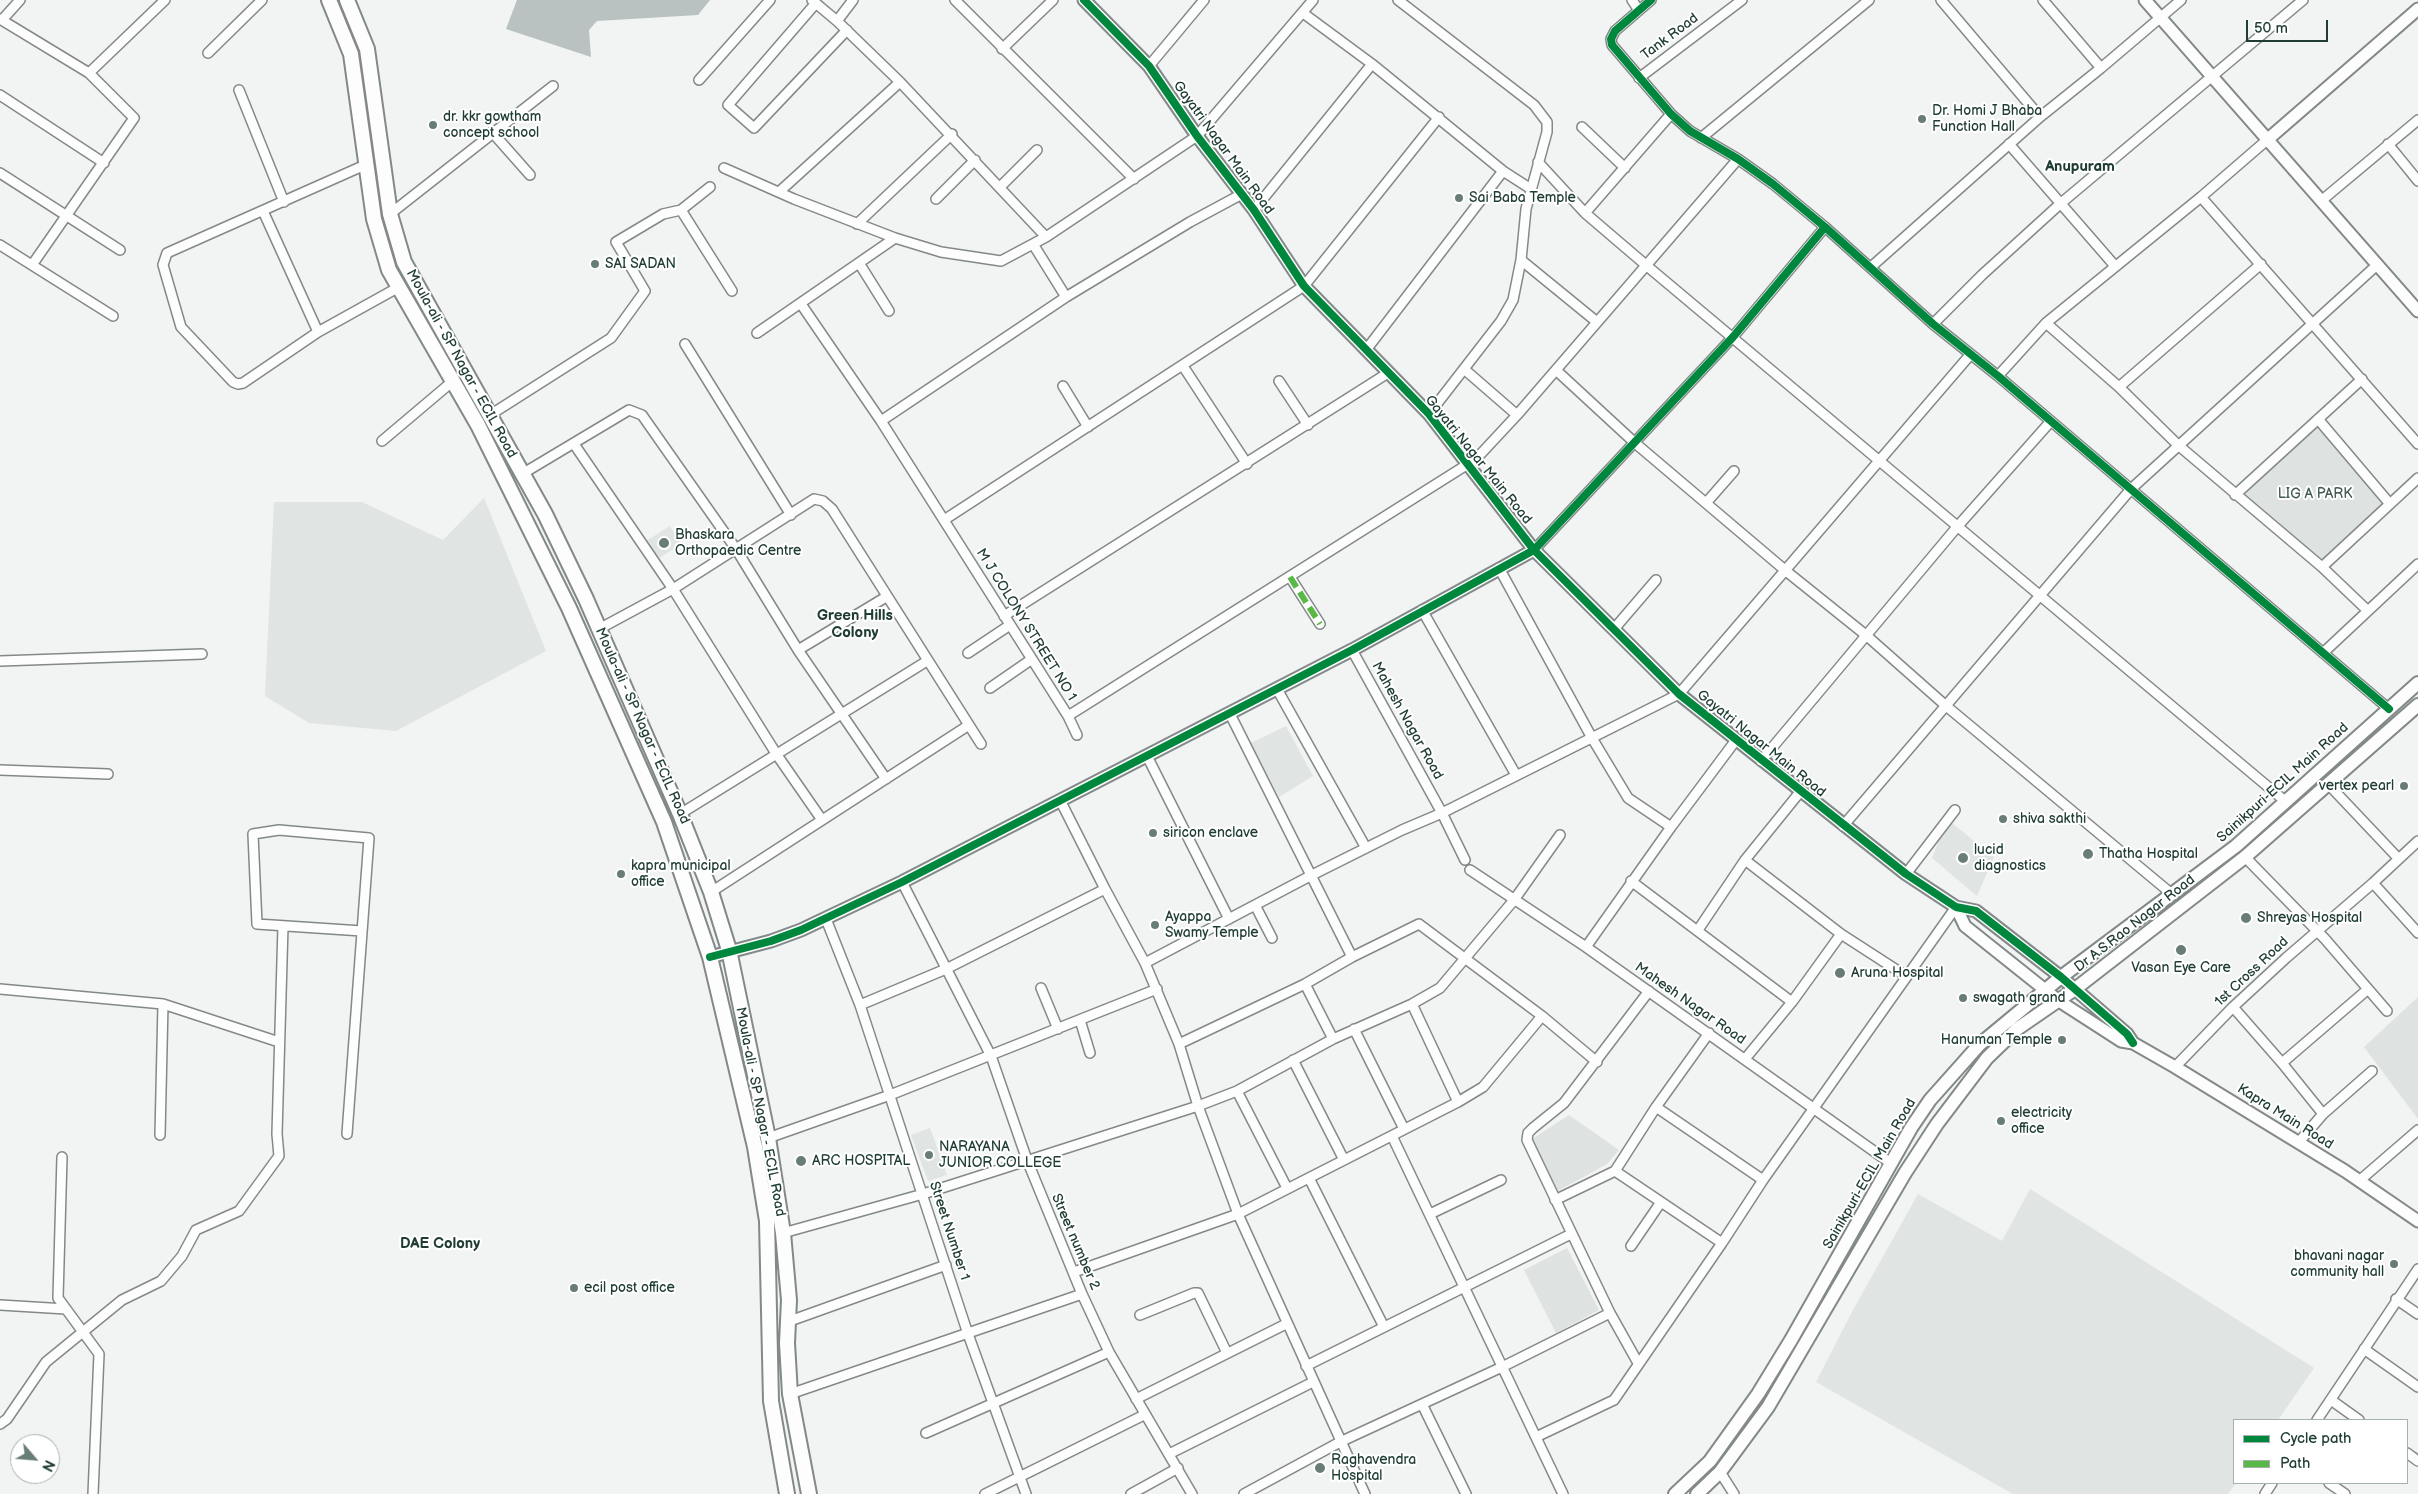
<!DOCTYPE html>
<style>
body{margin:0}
#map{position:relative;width:2418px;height:1494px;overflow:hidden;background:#f2f3f3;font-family:"Balsamiq Sans",sans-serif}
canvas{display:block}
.legend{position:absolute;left:2233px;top:1419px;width:175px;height:65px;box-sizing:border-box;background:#fff;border:1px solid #a5b1ae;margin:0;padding:6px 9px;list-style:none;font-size:15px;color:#1f3d34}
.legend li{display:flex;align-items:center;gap:10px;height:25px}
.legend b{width:25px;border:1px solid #a5b1ae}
.north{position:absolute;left:10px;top:1434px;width:50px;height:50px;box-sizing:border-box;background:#fff;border:1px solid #a5b1ae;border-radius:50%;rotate:117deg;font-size:14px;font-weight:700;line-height:20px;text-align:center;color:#1f3d34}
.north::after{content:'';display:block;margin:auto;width:18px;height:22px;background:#697d77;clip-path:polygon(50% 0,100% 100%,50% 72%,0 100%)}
.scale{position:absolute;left:2246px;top:20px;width:82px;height:22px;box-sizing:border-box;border:2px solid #1f3d34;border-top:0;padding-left:6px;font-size:15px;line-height:18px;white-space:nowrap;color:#1f3d34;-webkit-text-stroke:4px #fff;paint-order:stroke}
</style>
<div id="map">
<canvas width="2418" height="1494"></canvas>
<ul class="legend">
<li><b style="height:6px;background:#00873e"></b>Cycle path</li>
<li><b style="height:6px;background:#58b947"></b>Path</li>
</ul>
<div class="north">N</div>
<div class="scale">50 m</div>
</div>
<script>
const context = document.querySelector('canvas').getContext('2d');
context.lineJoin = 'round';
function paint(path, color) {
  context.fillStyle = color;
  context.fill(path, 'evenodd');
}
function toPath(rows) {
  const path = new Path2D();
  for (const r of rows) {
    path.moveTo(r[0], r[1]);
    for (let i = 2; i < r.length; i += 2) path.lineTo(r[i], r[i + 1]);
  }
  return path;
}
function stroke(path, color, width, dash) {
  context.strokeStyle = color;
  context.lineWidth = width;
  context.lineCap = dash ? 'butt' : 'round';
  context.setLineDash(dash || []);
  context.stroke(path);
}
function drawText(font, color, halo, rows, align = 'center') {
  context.font = font + ' "Balsamiq Sans",sans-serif';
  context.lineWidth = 4;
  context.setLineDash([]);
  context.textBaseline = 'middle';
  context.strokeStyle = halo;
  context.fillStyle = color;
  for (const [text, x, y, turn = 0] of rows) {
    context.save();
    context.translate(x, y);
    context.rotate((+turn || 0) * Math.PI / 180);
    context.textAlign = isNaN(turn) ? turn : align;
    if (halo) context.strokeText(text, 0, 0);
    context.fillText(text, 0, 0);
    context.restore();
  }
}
const built = toPath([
 [484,498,546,651,396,731,309,723,265,696,274,502,362,502,443,540],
 [670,526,681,544,658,559,646,541],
 [1286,726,1313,776,1279,797,1251,743],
 [1947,819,1994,857,1977,896,1932,858],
 [930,1128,947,1175,928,1181,911,1135],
 [2030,1189,2314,1368,2278,1420,2234,1420,2234,1483,2236,1483,2228,1494,2013,1494,1816,1382,1853,1310,1918,1194,2002,1241]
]);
const green = toPath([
 [2318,425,2385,504,2322,561,2243,496],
 [2418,997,2418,1119,2364,1047],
 [1569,1115,1619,1150,1607,1164,1558,1191,1532,1139],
 [1567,1248,1599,1310,1556,1333,1524,1270]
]);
const water = toPath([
 [517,0,710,0,698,15,597,21,589,30,591,57,506,29]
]);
const minor = toPath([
 [812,0,837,21,900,82,1046,237],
 [955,0,1134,179],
 [1398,0,1534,105,1547,122,1547,132,1526,209,1521,260,1513,300,1501,321,1429,414],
 [1632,0,1638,9],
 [1651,0,1615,31,1611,39,1612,45,1671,114,1690,131,1738,159,1773,184,1825,227,1933,324,1998,376,2389,709],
 [1941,0,2040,117],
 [2043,0,2101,68],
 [816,3,728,105,754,128,847,30],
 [1303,13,1372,64,1503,171,1531,189],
 [0,19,89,73,134,118,32,265],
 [2,20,20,0],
 [837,21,853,0],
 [1002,49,1053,0],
 [208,53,262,0],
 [1149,66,1204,0],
 [89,73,165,0],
 [1639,78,1742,0],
 [699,80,770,0],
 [239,90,284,202],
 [0,95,104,163],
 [1582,127,1625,168],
 [492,132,530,175],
 [1701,138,1869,0],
 [2009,144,2115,266],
 [2388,144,2418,181],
 [1538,162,1585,213,1647,266,2285,801],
 [365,165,167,253,163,265,181,327,233,382,238,384,243,383,318,332,399,287],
 [724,168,794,199,895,238,941,252,1001,261,1046,237,1197,136,1313,0],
 [0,173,120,250],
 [1000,187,1037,150],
 [779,192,900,82],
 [2201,197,2418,444],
 [936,199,975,160],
 [2321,201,2418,120],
 [681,210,732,291],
 [1254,210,1372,64],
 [263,211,318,332],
 [1585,213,1671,114],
 [390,214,553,86],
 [857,224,952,134],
 [1033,244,1066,297],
 [0,245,113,316],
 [1521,260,1597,322],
 [859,263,889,311],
 [1871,267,2040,117,2101,68,2181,0],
 [801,304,881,421,1068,716,1476,459,1517,415],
 [2046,323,2119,387,2178,445,2322,567,2367,610],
 [1933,324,1982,275,2060,204,2303,0],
 [757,333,895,238],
 [685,344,791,515],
 [1366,350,1503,171],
 [1183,366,1247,464],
 [1464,369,1517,415,1738,159],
 [1557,371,1635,443,1786,571,1867,636,1945,705,2173,895],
 [1998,376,2046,323,2201,197,2267,140],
 [1279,381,1308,425],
 [1063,386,1088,427],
 [2119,387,2261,264],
 [490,415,611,338,645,291,616,242,663,214,681,210,710,187],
 [2318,419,2390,504],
 [881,421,1066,297,1190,222,1242,194],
 [382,441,453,381],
 [574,444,673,589,777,755,822,820],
 [522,474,629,410,642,415,736,549,798,650,886,779],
 [2235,495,2362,379],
 [1706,503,1734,471],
 [944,520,1304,286,1439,117],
 [1534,550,1733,337,1825,227],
 [2322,567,2418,478],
 [1499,568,1592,738,1628,798,1671,827],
 [1290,577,1320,624],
 [1422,610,1516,775],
 [1004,616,1388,373],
 [599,629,673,589,814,499,823,501,832,509,981,744],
 [1614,629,1656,580],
 [798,650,886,597],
 [1352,650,1442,813,1465,860],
 [968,653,1010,625],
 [2323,653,2418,564],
 [0,661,202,654],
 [990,688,1032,659],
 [1277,689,1366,848],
 [1230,714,1352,957],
 [1068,716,1077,735],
 [1147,756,1229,919],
 [1761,761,1957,527,2051,421],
 [0,770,108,774],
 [2328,784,2398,858],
 [1060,800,1105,889,1145,963,1179,1044,1198,1106,1238,1214,1365,1494],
 [680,814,927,661],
 [1843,826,2131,489,2377,265],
 [2245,857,2325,939,2387,1011],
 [1745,860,1841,934,1906,976],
 [1470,870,1586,947,1892,1164],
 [1906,874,1955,810],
 [1631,881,1792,1002],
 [902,882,991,1056,1027,1160,1082,1294,1109,1352,1192,1494],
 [2373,883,2418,933],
 [711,892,969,725],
 [1255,905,1272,938],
 [826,919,860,1005,968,1334,1026,1494],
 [1698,930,1745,860,1800,792],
 [1586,947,1671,827,1736,740],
 [1145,963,1312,875,1402,830,1442,813,1679,694,1970,355],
 [1305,984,1333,1039],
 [1041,988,1058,1029],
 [0,989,163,1004,279,1042],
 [1412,1004,1458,1102],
 [860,1005,946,969,1105,889],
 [2233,1007,2282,1063,2323,1114],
 [1080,1020,1090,1053],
 [1354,1029,1404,1129],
 [1179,1044,1305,984,1352,957,1419,924,1542,1016,1597,1062],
 [1745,1059,1792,1002,1841,934],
 [1293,1060,1344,1160],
 [2282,1063,2367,990],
 [2175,1067,2233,1007,2286,958,2373,883,2418,841],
 [1237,1091,1287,1188],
 [1656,1107,1763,1180],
 [347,1134,369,838,279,830,253,834,257,924,362,931],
 [160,1135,163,1004],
 [1392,1136,1563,1494],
 [768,1138,890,1095,1157,989],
 [2298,1143,2323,1114,2372,1071],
 [62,1157,58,1298,99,1354,93,1494],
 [1615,1171,1722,1243],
 [1309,1178,1384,1327],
 [2359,1181,2418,1130],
 [1555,1200,1615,1171,1656,1107,1709,1033],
 [1430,1214,1501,1180],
 [783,1233,923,1194,1198,1106,1237,1091,1333,1039,1412,1004,1440,988,1514,900,1560,835],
 [1631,1246,1661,1202],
 [1074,1272,1238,1214,1458,1102,1483,1087,1542,1016],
 [2396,1299,2418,1314],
 [0,1305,66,1309],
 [1140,1315,1194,1293,1198,1293,1227,1353],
 [787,1322,946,1265],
 [2364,1349,2418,1387],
 [1638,1363,1610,1313,1527,1140,1528,1133,1533,1128,1564,1103,1649,991],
 [1306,1366,1571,1234],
 [790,1394,1082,1294],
 [1136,1399,1286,1324],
 [2331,1400,2359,1420],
 [1422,1404,1466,1494],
 [2317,1420,2418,1269],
 [0,1424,7,1419,46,1362,122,1300,161,1281,182,1256,196,1230,239,1211,279,1156,277,1134,283,926],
 [926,1433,1109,1352],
 [1536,1437,1614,1400,1722,1243,1763,1180,1956,907],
 [2407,1453,2418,1461],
 [1169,1454,1313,1382],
 [1720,1472,1734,1494],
 [2329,1483,2345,1494],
 [985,1494,1144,1415],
 [1131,1494,1178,1468],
 [1244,1494,1340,1442,1502,1367,1610,1313],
 [2265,1494,2272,1483]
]);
const tertiary = toPath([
 [1084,0,1149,66,1197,136,1254,210,1304,286,1429,414,1534,550,1679,694,1906,874,1956,907,1976,911,2061,977,2127,1034,2133,1043],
 [2145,0,2418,311],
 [2267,140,2418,9],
 [1956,907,1965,926,2059,1001,2121,1041,2133,1043,2175,1067,2345,1171,2418,1221],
 [710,957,771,941,801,930,902,882,1352,650,1534,550]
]);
const secondary = toPath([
 [1675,1494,1710,1461,1758,1394,1791,1340,1911,1128,1930,1100,1963,1063,1979,1045,2061,977,2236,846,2418,683],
 [1697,1494,1720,1472,1768,1407,1905,1173,1937,1124,1987,1058,2017,1029,2075,989,2245,857,2418,705]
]);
const primary = toPath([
 [329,0,351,54,374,219,389,270,478,425,569,608,664,822,710,957,755,1147,767,1221,771,1401,787,1494],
 [347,0,367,49,390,214,404,262,545,514,586,599,680,814,711,892,729,950,768,1138,783,1233,789,1300,787,1343,790,1394,809,1494]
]);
const quiet = toPath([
 [1290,577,1320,624]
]);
const cycleway = toPath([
 [1084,0,1149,66,1197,136,1254,210,1304,286,1429,414,1534,550,1679,694,1906,874,1956,907,1976,911,2061,977,2127,1034,2133,1043],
 [1651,0,1615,31,1611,39,1612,45,1671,114,1690,131,1738,159,1773,184,1825,227,1933,324,1998,376,2389,709],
 [710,957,771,941,801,930,902,882,1352,650,1534,550,1733,337,1825,227]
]);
const markers = [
 [1922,119,5,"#697d77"],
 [433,125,5,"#697d77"],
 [1459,198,5,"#697d77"],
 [595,264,5,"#697d77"],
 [664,543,6,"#697d77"],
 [2404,786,5,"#697d77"],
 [2003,819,5,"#697d77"],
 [1153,833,5,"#697d77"],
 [2088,854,6,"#697d77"],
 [1963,858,6,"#697d77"],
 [621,874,5,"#697d77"],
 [2246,918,6,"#697d77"],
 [1155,925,5,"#697d77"],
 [2181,950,6,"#697d77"],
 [1840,973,6,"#697d77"],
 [1963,998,5,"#697d77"],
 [2062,1040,5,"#697d77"],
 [2001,1121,5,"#697d77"],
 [929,1155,5,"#697d77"],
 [801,1161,6,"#697d77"],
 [2394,1264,5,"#697d77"],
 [574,1288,5,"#697d77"],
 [1320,1468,6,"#697d77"]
];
const streetNames = [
 ["Tank Road",1670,37,-37],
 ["Gayatri Nagar Main Road",1223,148,54],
 ["Moula-ali - SP Nagar - ECIL Road",461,364,61],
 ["Gayatri Nagar Main Road",1478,460,51],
 ["M J COLONY STREET NO 1",1026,625,58],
 ["Mahesh Nagar Road",1407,721,61],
 ["Moula-ali - SP Nagar - ECIL Road",642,726,66],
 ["Gayatri Nagar Main Road",1761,744,39],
 ["Sainikpuri-ECIL Main Road",2283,783,-42],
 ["Dr A.S.Rao Nagar Road",2135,924,-38],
 ["1st Cross Road",2252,972,-43],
 ["Mahesh Nagar Road",1690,1004,35],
 ["Moula-ali - SP Nagar - ECIL Road",760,1112,79],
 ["Kapra Main Road",2285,1117,32],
 ["Sainikpuri-ECIL Main Road",1870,1174,-60],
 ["Street Number 1",949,1231,72],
 ["Street number 2",1075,1242,67]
];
const poiNames = [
 ["Dr. Homi J Bhaba",1932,111],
 ["Function Hall",1932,127],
 ["dr. kkr gowtham",443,117],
 ["concept school",443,133],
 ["Sai Baba Temple",1469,198],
 ["SAI SADAN",605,264],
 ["Bhaskara",675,535],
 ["Orthopaedic Centre",675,551],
 ["vertex pearl",2394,786,"right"],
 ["shiva sakthi",2013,819],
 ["siricon enclave",1163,833],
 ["lucid",1974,850],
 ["diagnostics",1974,866],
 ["Thatha Hospital",2099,854],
 ["kapra municipal",631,866],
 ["office",631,882],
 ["Ayappa",1165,917],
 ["Swamy Temple",1165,933],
 ["Shreyas Hospital",2257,918],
 ["Vasan Eye Care",2181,968,"center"],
 ["Aruna Hospital",1851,973],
 ["swagath grand",1973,998],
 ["Hanuman Temple",2052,1040,"right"],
 ["electricity",2011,1113],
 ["office",2011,1129],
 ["NARAYANA",939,1147],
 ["JUNIOR COLLEGE",939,1163],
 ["ARC HOSPITAL",812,1161],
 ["bhavani nagar",2384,1256,"right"],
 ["community hall",2384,1272,"right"],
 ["ecil post office",584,1288],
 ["Raghavendra",1331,1460],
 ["Hospital",1331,1476]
];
const parkNames = [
 ["LIG A PARK",2315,494]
];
const neighbourhoodNames = [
 ["Anupuram",2080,167],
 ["Green Hills",855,616],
 ["Colony",855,633],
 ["DAE Colony",440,1244]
];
paint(built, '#e0e4e3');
paint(green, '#dee2e1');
paint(water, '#b9c2c0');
stroke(minor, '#838988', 12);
stroke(tertiary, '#838988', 15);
stroke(secondary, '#838988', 16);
stroke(primary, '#838988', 18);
stroke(minor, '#fdfdfd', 9);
stroke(tertiary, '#fdfdfd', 11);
stroke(secondary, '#fdfdfd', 12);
stroke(primary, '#fdfdfd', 14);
stroke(quiet, '#58b947', 6, [12, 6]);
stroke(cycleway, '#00873e', 8);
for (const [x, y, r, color] of markers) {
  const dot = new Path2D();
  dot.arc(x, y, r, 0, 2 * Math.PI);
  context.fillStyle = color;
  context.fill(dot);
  stroke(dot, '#fff', 2);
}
drawText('14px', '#1f3d34', '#fff', streetNames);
drawText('14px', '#1f3d34', '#fff', poiNames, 'left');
drawText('14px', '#425b54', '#fff', parkNames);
drawText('bold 15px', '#1f3d34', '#fff', neighbourhoodNames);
</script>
